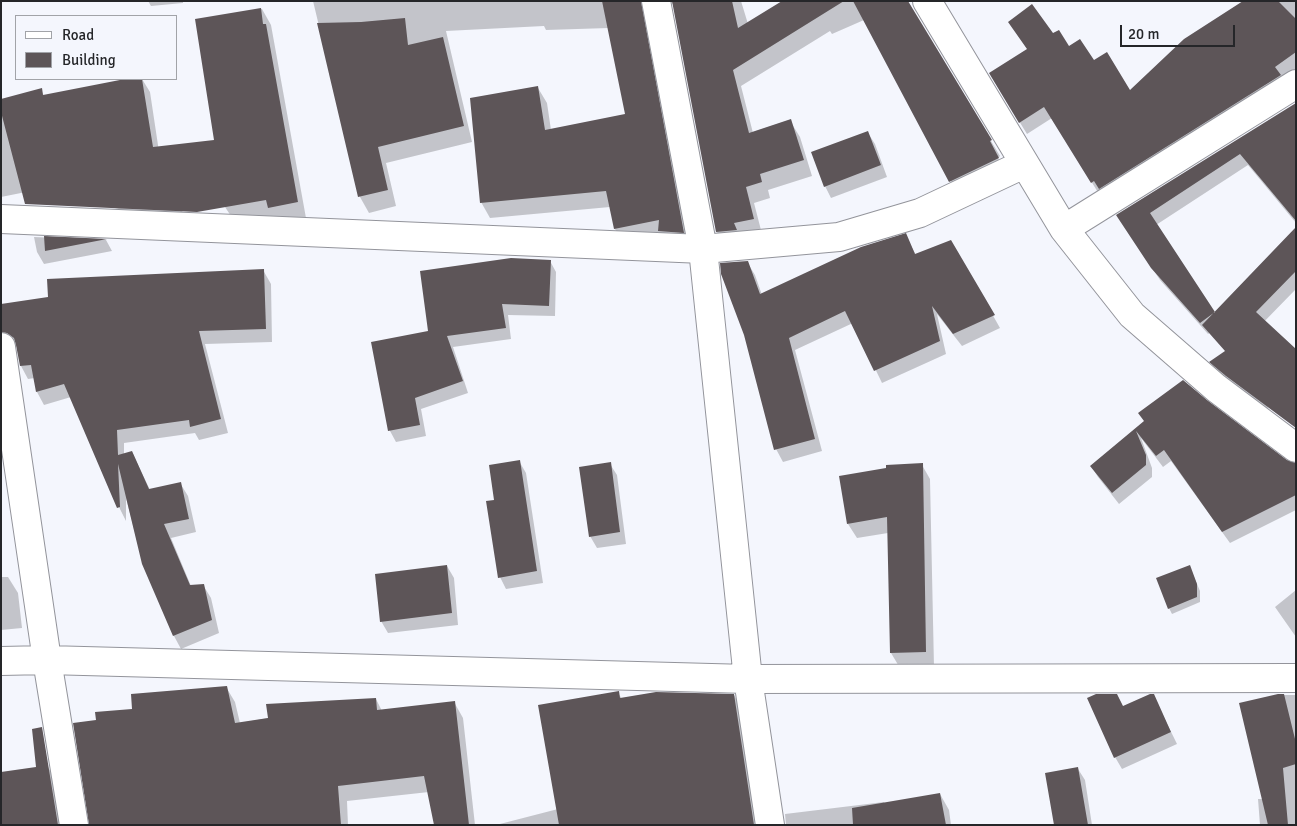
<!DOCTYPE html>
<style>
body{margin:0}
#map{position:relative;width:1297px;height:826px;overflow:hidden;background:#f4f6fd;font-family:Signika,sans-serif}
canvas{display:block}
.frame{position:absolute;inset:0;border:2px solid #252629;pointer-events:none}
.legend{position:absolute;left:15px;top:15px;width:162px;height:65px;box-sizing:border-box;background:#f4f6fd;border:1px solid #a1a3a8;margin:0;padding:6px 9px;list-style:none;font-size:15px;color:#252629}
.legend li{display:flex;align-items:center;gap:10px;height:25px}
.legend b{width:25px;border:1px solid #a1a3a8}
.scale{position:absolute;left:1120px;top:25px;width:115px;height:22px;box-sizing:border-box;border:2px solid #252629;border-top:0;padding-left:6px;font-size:15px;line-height:18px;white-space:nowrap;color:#252629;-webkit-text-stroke:4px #f4f6fd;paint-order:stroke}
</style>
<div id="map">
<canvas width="1297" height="826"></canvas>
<div class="frame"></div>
<ul class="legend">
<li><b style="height:6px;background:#fff"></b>Road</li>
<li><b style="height:14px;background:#5d5558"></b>Building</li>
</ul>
<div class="scale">20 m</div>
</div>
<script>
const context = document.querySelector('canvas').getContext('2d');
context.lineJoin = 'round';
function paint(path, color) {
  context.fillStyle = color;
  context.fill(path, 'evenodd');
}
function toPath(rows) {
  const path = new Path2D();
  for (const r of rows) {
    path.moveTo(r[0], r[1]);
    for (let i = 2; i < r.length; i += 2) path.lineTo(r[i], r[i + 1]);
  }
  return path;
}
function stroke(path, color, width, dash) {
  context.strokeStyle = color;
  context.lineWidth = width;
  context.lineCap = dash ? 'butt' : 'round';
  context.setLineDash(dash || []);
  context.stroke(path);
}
const shadow = toPath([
 [148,1,183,1,183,3,151,6],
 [313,1,663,1,692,248,624,245,615,229,610,207,490,218,481,202,538,88,547,103,551,130,626,115,609,28,546,30,544,26,446,31,472,142,386,163,396,206,369,213,360,197],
 [664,1,741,1,748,24,784,1,906,1,991,141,1000,156,998,158,1007,175,959,197,864,20,832,34,830,31,741,86,753,133,790,121,800,137,812,176,768,190,770,198,754,203,762,234,726,248,717,232,674,4],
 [1241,1,1296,1,1296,82,1099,194,1052,118,1027,134,990,74,1028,50,1009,22,1053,35,1069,48,1093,61,1130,92,1242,3],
 [262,9,271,25,306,218,278,224,274,216,235,222,225,207,196,20],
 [131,79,142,79,150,92,161,165,1,197,1,101,41,90,44,96],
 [1296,104,1296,223,1248,165,1156,225,1220,325,1208,334,1160,280,1125,227],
 [868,133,875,144,887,177,831,198,825,186],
 [174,194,181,206,185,222,121,220,115,209],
 [1296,229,1296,289,1256,330,1238,309],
 [905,235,916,255,951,241,1000,328,962,346,937,314,946,354,882,383,853,323,795,350,822,451,783,462,776,449,747,262,755,275,762,295],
 [34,237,106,240,112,251,44,264,37,252],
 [550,261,556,272,555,316,508,315,511,339,453,347,468,393,421,409,426,436,396,442,390,431,373,343,430,332],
 [263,270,271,284,272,342,205,344,228,433,199,440,195,433,124,443,124,455,132,452,150,490,180,483,188,496,196,532,171,538,191,586,203,585,211,598,219,633,181,649,174,636,143,564,126,498,126,521,119,507,71,397,44,405,37,392,35,378,28,379,21,366,18,348,15,345,6,345,1,347,1,305],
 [1242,356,1272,416,1218,374,1211,362],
 [1139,413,1296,466,1296,510,1230,543,1171,461,1163,467,1141,438,1152,468,1152,477,1119,504,1098,477,1091,466,1145,422],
 [519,461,526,473,543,583,506,589,500,577,496,501],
 [610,464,617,475,626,544,597,548,590,536],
 [922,465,930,479,934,667,900,668,891,653,888,533,857,538,848,524],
 [447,566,454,578,458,625,388,633,381,621],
 [1192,572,1200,591,1200,602,1172,614,1169,608],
 [1,577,8,577,18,593,22,628,1,630],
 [1296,590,1296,637,1275,607],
 [226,687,235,702,240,723,376,699,382,711,454,702,463,718,475,825,435,825,429,792,347,801,348,825,113,825,97,722,133,710],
 [618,693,622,699,734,695,743,711,760,825,496,825,558,809],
 [1153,695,1177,744,1122,769,1115,757,1123,707],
 [1278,695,1296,695,1296,825,1260,825,1258,799,1264,799],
 [48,767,59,786,65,825,1,825],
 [1078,769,1085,780,1092,825,1055,825],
 [940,794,949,810,951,825,786,825,785,814,884,802,885,804]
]);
const building = toPath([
 [602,1,641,1,684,233,658,231,659,220,614,229,606,191,480,203,470,98,538,86,545,130,625,114],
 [672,1,732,1,738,28,782,1,844,1,733,70,749,133,791,119,804,160,760,174,762,182,746,187,754,219,734,223,737,230,716,232],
 [853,1,908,1,992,140,990,141,999,158,949,182],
 [1243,1,1278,1,1296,19,1296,52,1275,67,1281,75,1099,189,1094,181,1091,183,1044,107,1019,123,989,73,1027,49,1008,22,1032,4,1053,33,1059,30,1069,46,1080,39,1094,60,1107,52,1130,90,1184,39],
 [261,8,263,24,266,24,298,202,268,208,266,200,197,212,25,204,1,112,1,99,42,88,43,95,125,79,142,79,153,147,214,140,195,19],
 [405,18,408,45,443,37,464,126,378,147,388,190,358,197,317,23,361,22],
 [1296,103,1296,221,1240,154,1150,213,1215,312,1200,323,1151,268,1116,215],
 [868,131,881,165,824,187,811,152],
 [1296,227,1296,271,1256,312,1296,349,1296,428,1226,376,1209,362,1225,351,1202,325],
 [906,233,915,254,951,240,995,315,953,334,932,306,940,341,874,371,845,311,789,338,815,439,774,450,744,335,721,274,720,263,748,261,760,294,861,247],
 [44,236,107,239,45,251],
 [511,258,551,260,549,306,502,304,506,328,447,336,463,381,415,398,420,425,388,431,371,342,428,331,420,271],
 [264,269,266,329,199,331,221,419,190,427,189,420,117,430,118,455,132,451,149,489,181,482,189,519,164,524,190,585,204,584,212,620,173,636,142,564,118,464,120,507,117,508,64,384,36,392,31,365,20,366,16,345,14,338,7,333,1,332,1,304,48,297,47,279],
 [1183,380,1207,400,1287,460,1296,463,1296,495,1222,532,1164,450,1156,456,1136,431,1146,455,1146,465,1112,493,1090,466,1144,421,1138,413],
 [520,460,537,571,498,578,486,501,494,500,489,465],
 [611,462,620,532,589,537,579,467],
 [923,463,926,652,890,653,887,517,847,524,839,476,886,468,886,465],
 [447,565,452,613,380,622,375,574],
 [1190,565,1197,584,1197,597,1168,609,1156,578],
 [227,686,235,723,268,718,266,704,376,698,377,710,455,701,469,825,434,825,424,776,338,786,341,825,89,825,73,723,96,720,95,712,132,709,131,694],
 [619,691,620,698,656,692,734,694,754,825,559,825,538,705],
 [1096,694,1117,694,1123,706,1150,694,1154,694,1171,732,1114,758,1087,698],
 [1278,694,1284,694,1296,743,1296,764,1283,768,1288,825,1268,825,1239,703],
 [42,727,58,825,1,825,1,772,36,767,32,729],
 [1078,767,1088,825,1054,825,1045,773],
 [940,793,946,825,853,825,852,808]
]);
const street = toPath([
 [656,1,703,249,748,679,770,825],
 [927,1,1064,229,1132,315,1216,388,1296,448],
 [1,219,703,249,839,237,920,213,1024,164],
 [1064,229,1296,84],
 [1,347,47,660,74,825],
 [1,661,47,660,748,679,1296,678]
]);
paint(shadow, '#0003');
paint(building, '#5d5558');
stroke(street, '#93949b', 30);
stroke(street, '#fff', 28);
</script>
